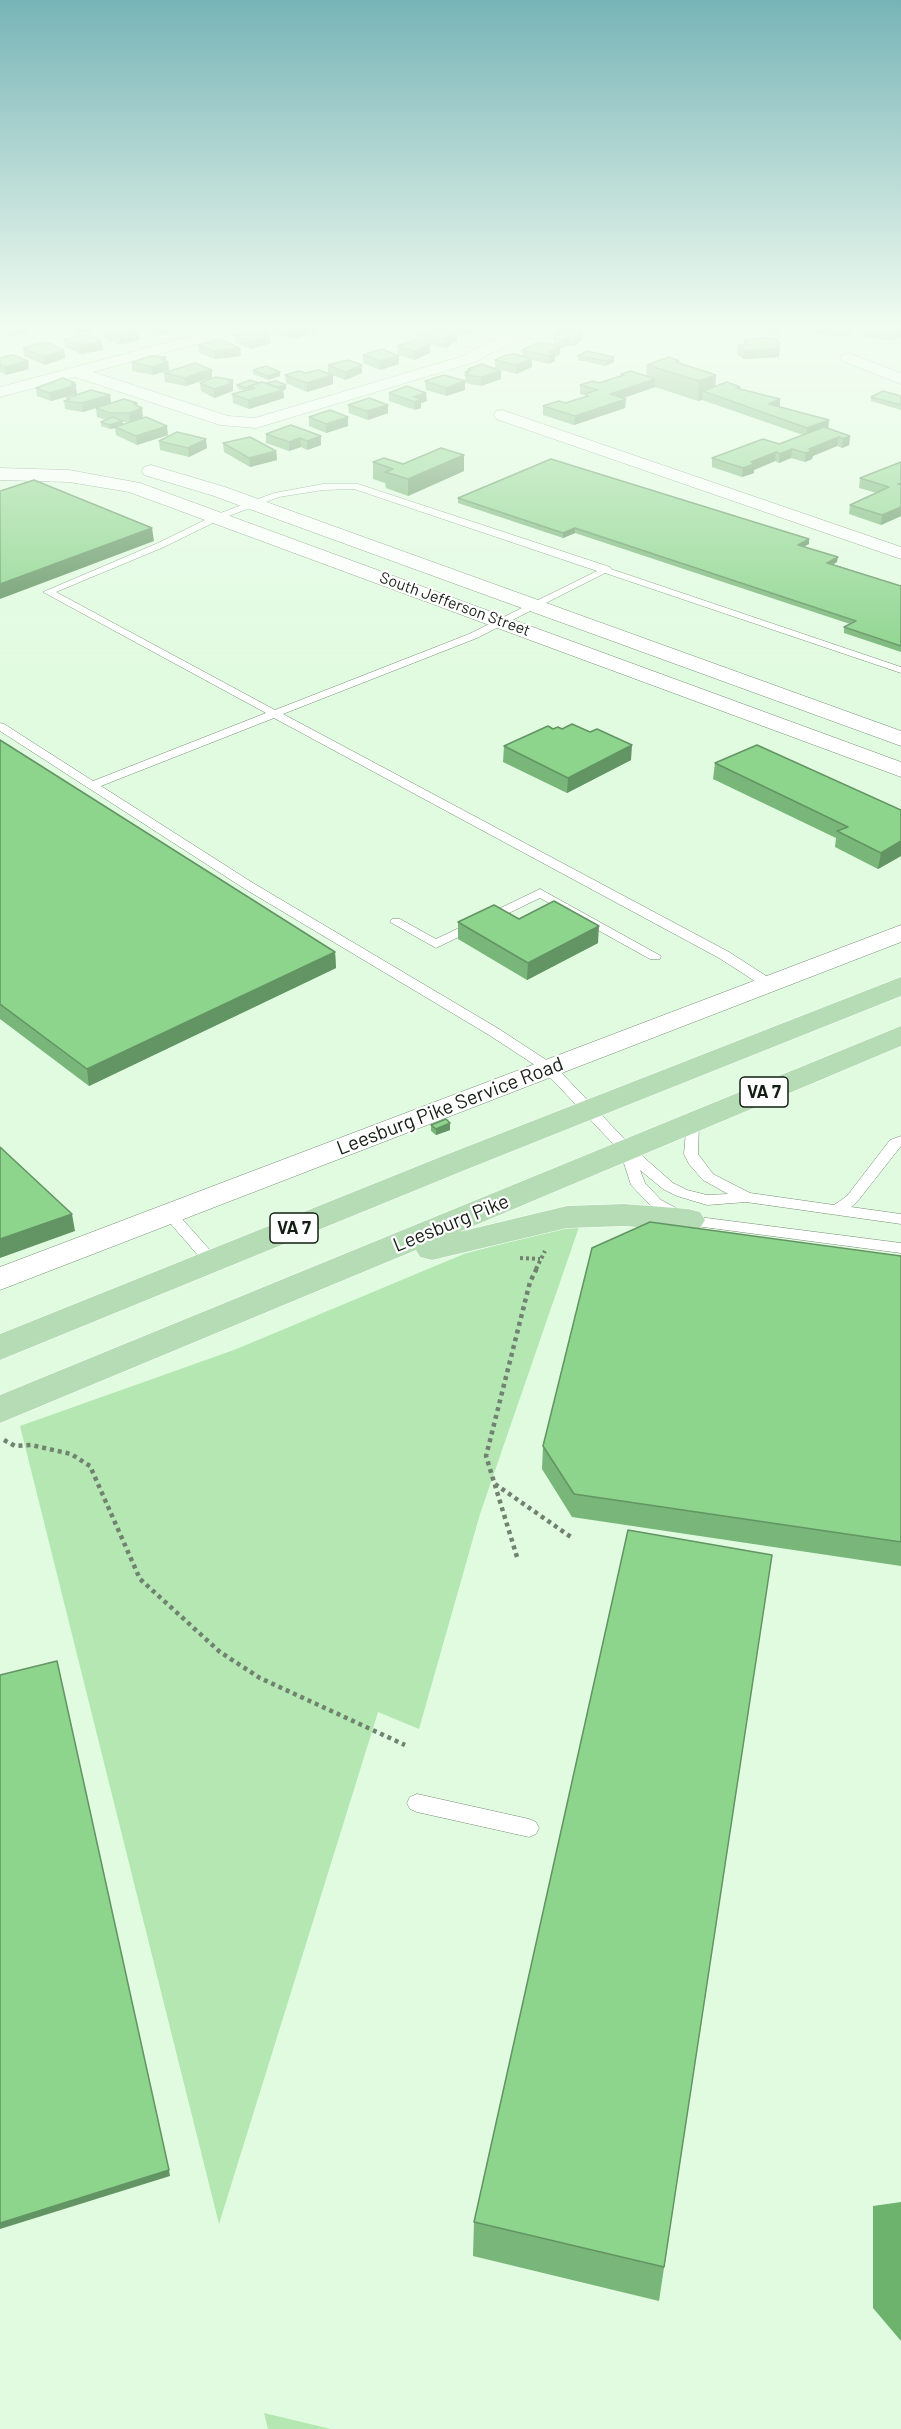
<!DOCTYPE html>
<style>
body{margin:0}
canvas{display:block;background:#e1fbe0}
</style>
<canvas width="901" height="2429"></canvas>
<script>
const context = document.querySelector('canvas').getContext('2d');
context.lineJoin = 'round';
function paint(path, color) {
  context.fillStyle = color;
  context.fill(path, 'evenodd');
}
function toPath(rows) {
  const path = new Path2D();
  for (const r of rows) {
    path.moveTo(r[0], r[1]);
    for (let i = 2; i < r.length; i += 2) path.lineTo(r[i], r[i + 1]);
  }
  return path;
}
function stroke(path, color, width, dash) {
  context.strokeStyle = color;
  context.lineWidth = width;
  context.lineCap = dash ? 'butt' : 'round';
  context.setLineDash(dash || []);
  context.stroke(path);
}
function drawText(font, color, halo, rows, align = 'center') {
  context.font = font + ' Barlow,sans-serif';
  context.lineWidth = 4.5;
  context.setLineDash([]);
  context.textBaseline = 'middle';
  context.strokeStyle = halo;
  context.fillStyle = color;
  for (const [text, x, y, turn = 0] of rows) {
    context.save();
    context.translate(x, y);
    context.rotate((+turn || 0) * Math.PI / 180);
    context.textAlign = isNaN(turn) ? turn : align;
    if (halo) context.strokeText(text, 0, 0);
    context.fillText(text, 0, 0);
    context.restore();
  }
}
const green = toPath([
 [579,1227,480,1514,419,1729,378,1712,219,2224,20,1426,234,1350,464,1254,560,1228],
 [264,2413,331,2429,268,2429]
]);
const water = toPath([
 [901,2202,901,2341,873,2308,873,2206]
]);
const pathFar1 = toPath([
 [520,1258,540,1259],
 [536,1269,545,1251]
]);
const path = toPath([
 [4,1440,15,1446,31,1445,71,1454,90,1466,140,1579,220,1652,260,1678,405,1745],
 [495,1484,571,1537],
 [517,1557,486,1456,530,1282,537,1268]
]);
const lane = toPath([
 [323,484,358,484,610,567,611,569,901,667,901,673,605,573,477,638,283,714,729,952,774,981,775,984,774,987,764,987,719,958,274,718,101,786,253,883,499,1029,554,1065,632,1147,673,1183,687,1190,707,1195,728,1194,703,1180,689,1164,684,1154,687,1120,697,1120,699,1123,698,1154,713,1174,750,1193,834,1205,847,1196,890,1140,901,1136,901,1146,857,1202,851,1207,901,1214,901,1224,746,1202,707,1205,677,1196,663,1189,640,1170,645,1183,661,1200,691,1216,901,1243,901,1253,688,1225,651,1206,631,1185,620,1151,544,1071,489,1035,245,889,0,731,0,723,4,724,93,781,266,713,43,592,158,543,215,515,274,493,323,484],
 [354,489,597,571,469,634,275,710,56,592,164,547,221,519,279,497,323,490,354,489],
 [540,889,661,956,660,959,650,959,540,898,436,948,390,922,392,919,400,919,436,939,540,889],
 [170,1209,175,1211,217,1258,220,1262,217,1266,207,1266,165,1217,163,1214,170,1209],
 [417,1794,529,1819,536,1822,539,1828,536,1834,529,1837,417,1812,410,1809,407,1803,410,1797,417,1794]
]);
const street = toPath([
 [222,328,247,328,244,331,93,372,228,416,255,418,463,356,513,328,530,328,521,337,475,362,256,428,220,425,75,377,0,397,0,387,222,328],
 [848,353,901,373,901,384,842,361,840,358,842,355,848,353],
 [502,410,901,547,901,559,496,419,494,415,496,411,502,410],
 [901,925,901,942,0,1290,0,1267,901,925]
]);
const secondary = toPath([
 [151,465,225,487,901,731,901,746,211,495,144,475,142,471,144,467,151,465],
 [0,468,69,470,140,483,901,762,901,777,129,492,69,482,0,480,0,468]
]);
const primary = toPath([
 [901,977,901,996,465,1170,0,1360,0,1334,443,1156,901,977],
 [901,1026,901,1046,459,1232,567,1206,624,1204,688,1209,700,1212,705,1220,700,1228,688,1231,624,1226,567,1228,432,1260,420,1257,416,1250,0,1423,0,1395,901,1026]
]);
const wall = toPath([
 [0,328,27,328,28,332,12,336,0,330],
 [70,328,95,328,95,330,79,334,70,330],
 [137,328,176,328,176,331,162,334,154,335],
 [274,328,319,328,318,328,318,332,292,339,275,333],
 [443,328,483,328,468,334,443,329],
 [709,328,743,328,743,329,709,330],
 [754,328,781,328,780,334,754,331],
 [815,328,853,328,850,337,815,334],
 [863,328,901,328,897,341,862,336],
 [583,330,583,339,574,346,568,345,564,348,560,348,560,354,555,357,555,361,549,364,532,360,532,367,516,374,495,368,495,360,522,356,522,350,553,345,555,332],
 [104,331,138,332,139,340,119,345,105,339],
 [417,332,457,333,457,341,445,348,419,341,430,345,430,353,414,360,397,354,397,346,417,340],
 [235,335,270,335,271,343,251,349,235,343],
 [64,339,103,350,81,354,65,347],
 [744,340,780,344,779,357,743,359,737,354,738,345,744,345],
 [198,345,240,348,241,356,215,359,199,353],
 [23,348,64,350,65,358,45,365,24,356],
 [363,355,399,356,399,364,380,370,363,363],
 [578,356,614,357,614,362,605,366,578,360],
 [0,358,29,369,6,375,0,372],
 [167,361,169,370,153,375,132,371,132,362],
 [679,361,679,363,715,387,740,387,740,389,780,407,829,420,828,429,850,436,849,445,842,448,837,446,813,456,812,459,805,462,791,458,779,463,775,461,754,470,754,473,742,477,712,467,712,458,779,444,803,435,702,400,698,401,655,387,623,398,626,399,625,408,574,425,543,415,543,406,565,403,585,397,585,395,580,394,580,385,599,383,621,376,621,374,646,376,647,365],
 [328,365,362,365,362,373,345,380,333,375,333,384,307,392,286,383,285,375,306,373,328,374],
 [468,369,501,371,501,379,481,386,465,383,465,372,468,370],
 [253,370,280,372,280,376,268,380,253,374],
 [164,373,212,378,201,381,186,386,165,382],
 [233,380,233,391,214,398,201,391,200,383],
 [425,381,465,381,465,390,446,396,426,390],
 [75,383,77,394,51,401,37,396,36,388],
 [259,383,286,389,283,390,284,398,249,409,233,403,232,394,244,391,238,389,237,385],
 [389,393,427,401,421,403,421,408,415,410,389,401],
 [110,395,111,403,137,403,138,406,143,417,130,422,123,422,123,424,168,435,137,445,116,435,115,428,110,429,101,426,101,422,106,420,97,417,96,408,110,404,83,412,65,409,64,401,67,399,67,398],
 [901,396,901,410,871,401,871,397],
 [348,405,388,405,388,413,368,420,349,413],
 [309,417,348,426,326,433,309,426],
 [266,434,321,436,321,445,307,450,301,447,289,451,266,443],
 [159,441,207,448,189,457,160,450],
 [223,443,276,451,277,460,250,467,224,452],
 [373,462,403,464,464,471,408,496,386,488,385,483,373,479],
 [901,462,901,516,881,525,849,514,850,505,877,493,859,488,860,478],
 [458,498,809,544,804,546,837,562,833,564,901,586,901,652,844,633,844,627,850,624,575,533,563,538,458,503],
 [553,729,562,729,590,732,631,760,567,793,503,762,504,746],
 [0,740,335,952,336,968,89,1086,0,1019],
 [715,763,901,810,901,856,878,869,835,847,836,838,713,779],
 [519,919,598,943,527,980,458,939,458,922],
 [431,1125,450,1130,436,1135,431,1131],
 [901,1256,901,1566,572,1517,542,1469,543,1446],
 [772,1555,659,2301,473,2256,474,2222]
]);
const shadedWall = toPath([
 [11,328,27,328,28,332,12,336],
 [87,328,95,328,95,330,79,334,79,330],
 [162,328,176,328,176,331,162,334],
 [303,328,319,328,318,328,318,332,292,339,292,331],
 [468,328,483,328,468,334],
 [583,330,583,339,574,346,574,338],
 [901,330,901,337,897,341,898,332],
 [138,332,139,340,119,345,119,337],
 [457,333,457,341,445,348,445,339],
 [270,335,271,343,251,349,251,341],
 [569,337,568,345,564,348,565,340],
 [102,341,103,350,81,354,80,346],
 [775,344,780,344,779,357,743,359,744,351],
 [430,345,430,353,414,360,414,351],
 [560,346,560,354,555,357,555,361,549,364,549,352],
 [240,348,241,356,215,359,214,351],
 [64,350,65,358,45,365,44,357],
 [399,356,399,364,380,370,380,361],
 [166,357,167,362,168,362,169,370,153,375,152,367,161,359],
 [614,357,614,362,605,366,606,361],
 [532,359,532,367,516,374,516,365],
 [28,361,29,369,6,375,5,367],
 [362,365,362,373,345,380,345,372],
 [212,370,212,378,201,381,186,386,185,378,201,372],
 [501,371,501,379,481,386,481,377],
 [280,372,280,376,268,380,268,376],
 [333,375,333,384,307,392,307,383],
 [716,375,715,395,703,391,702,400,698,401,699,381],
 [655,379,655,387,609,403,610,394],
 [233,380,233,391,214,398,214,389,228,381],
 [465,381,465,390,446,396,446,388],
 [75,383,77,394,51,401,50,393],
 [286,385,286,389,283,390,284,398,249,409,248,400,275,388],
 [426,393,427,401,421,403,421,408,415,410,414,397],
 [110,395,111,403,83,412,82,403],
 [626,399,625,408,574,425,575,416],
 [780,399,780,408,769,404],
 [137,403,138,410,142,408,143,417,130,422,129,413,134,404],
 [388,405,388,413,368,420,367,411],
 [348,417,348,426,326,433,326,424],
 [829,420,828,429,806,436,807,428],
 [122,421,123,425,115,427,115,428,110,429,110,425],
 [167,426,168,435,137,445,136,436],
 [321,436,321,445,307,450,307,441],
 [850,436,849,445,842,448,843,439],
 [839,437,837,446,813,456,812,459,805,462,806,453,809,449],
 [300,438,301,447,289,451,289,442],
 [206,439,207,448,189,457,188,448],
 [792,449,791,458,779,463,780,454],
 [276,451,277,460,250,467,249,458],
 [776,452,775,461,754,470,754,473,742,477,743,468,751,462],
 [464,455,464,471,408,496,408,479],
 [901,507,901,516,881,525,882,515],
 [152,528,154,541,0,599,0,584],
 [575,528,575,533,563,538,563,533],
 [809,539,809,544,798,550,798,545],
 [838,557,837,562,827,568,827,563],
 [632,745,631,760,567,793,568,778],
 [901,841,901,856,878,869,881,853],
 [599,926,598,943,527,980,528,963],
 [335,952,336,968,89,1086,87,1069],
 [450,1123,450,1130,436,1135,436,1129],
 [72,1214,75,1231,0,1258,0,1239],
 [169,2170,170,2176,0,2229,0,2223]
]);
const building = toPath([
 [74,328,87,328,79,330,74,328],
 [117,328,128,328,138,332,119,337,104,331,117,328],
 [283,328,303,328,292,331,283,328],
 [429,328,438,328,457,333,445,339,417,332,429,328],
 [560,328,565,328,583,330,574,338,569,337,565,340,553,339,559,332,555,332,560,328],
 [863,328,901,328,901,330,898,332,863,328],
 [257,330,270,335,251,341,235,335,257,330],
 [87,335,102,341,80,346,64,339,87,335],
 [765,338,776,339,780,344,775,344,780,348,744,351,738,345,749,345,744,340,765,338],
 [221,340,240,348,214,351,198,345,221,340],
 [416,340,430,345,414,351,397,346,416,340],
 [46,342,64,350,44,357,23,348,46,342],
 [539,342,560,346,549,352,555,353,549,356,522,350,539,342],
 [382,349,399,356,380,361,363,355,382,349],
 [587,351,614,357,606,361,578,356,587,351],
 [515,354,532,359,516,365,495,360,506,355,515,354],
 [13,355,28,361,5,367,0,365,0,358,13,355],
 [151,356,166,357,161,359,168,362,152,367,132,362,151,356],
 [669,357,679,361,676,362,716,375,699,381,647,365,669,357],
 [348,360,362,365,345,372,328,365,348,360],
 [195,363,212,370,201,372,185,378,164,373,195,363],
 [482,364,501,371,481,377,465,375,469,373,465,372,471,370,468,369,482,364],
 [266,366,280,372,268,376,253,370,266,366],
 [318,370,333,375,307,383,285,375,299,371,306,373,318,370],
 [631,371,655,379,610,394,626,399,575,416,543,406,559,401,565,403,588,396,585,394,598,390,580,385,593,381,599,383,624,375,621,374,631,371],
 [444,375,465,381,446,388,425,381,444,375],
 [216,377,233,380,228,381,233,383,214,389,200,383,216,377],
 [63,378,75,383,71,384,76,385,50,393,36,388,63,378],
 [250,380,259,383,246,388,237,385,250,380],
 [276,381,286,385,277,387,266,383,276,381],
 [262,382,283,390,248,400,232,394,255,388,249,386,262,382],
 [727,382,740,387,736,388,780,399,769,404,829,420,807,428,703,391,727,382],
 [407,386,426,393,414,397,421,399,415,402,389,393,407,386],
 [91,390,110,395,82,403,64,401,70,399,67,398,91,390],
 [883,391,901,396,901,405,871,397,883,391],
 [369,398,388,405,367,411,348,405,369,398],
 [124,399,137,403,134,404,142,408,129,413,110,413,96,408,124,399],
 [330,410,348,417,326,424,309,417,330,410],
 [113,417,122,421,110,425,101,422,113,417],
 [146,417,167,426,136,436,115,427,146,417],
 [291,425,321,436,307,441,300,438,289,442,266,434,291,425],
 [824,427,850,436,843,439,839,437,809,449,813,450,806,453,792,449,780,454,776,452,751,462,754,464,743,468,712,458,763,439,779,444,824,427],
 [177,432,206,439,188,448,159,441,177,432],
 [250,437,276,451,249,458,223,443,250,437],
 [441,448,464,455,408,479,385,472,393,469,373,462,384,458,403,464,441,448],
 [551,459,809,539,798,545,838,557,827,563,901,586,901,646,844,627,856,621,575,528,563,533,458,498,551,459],
 [901,462,901,483,898,484,901,485,901,507,882,515,850,505,889,487,860,478,901,462],
 [34,480,152,528,0,584,0,491,34,480],
 [572,724,590,732,597,729,632,745,568,778,504,746,548,726,553,729,558,727,562,729,572,724],
 [0,740,335,952,87,1069,0,1004,0,740],
 [757,745,901,810,901,841,881,853,837,831,848,827,715,763,757,745],
 [554,901,599,926,528,963,458,922,494,905,519,919,554,901],
 [446,1119,450,1123,436,1129,431,1125,446,1119],
 [0,1147,72,1214,0,1239,0,1147],
 [650,1222,901,1256,901,1542,574,1494,543,1446,592,1248,650,1222],
 [628,1530,772,1555,664,2267,474,2222,628,1530],
 [57,1661,169,2170,0,2223,0,1675,57,1661]
]);
const farStreetnames = [
 ["South Jefferson Street",455,604,20]
];
const shields = [
 [764,1092,48],
 [294,1228,48]
];
const shieldNames = [
 ["VA 7",764,1092],
 ["VA 7",294,1228]
];
const streetNames = [
 ["Leesburg Pike Service Road",450,1106,-21],
 ["Leesburg Pike",451,1223,-22]
];
paint(green, '#b4e7b2');
paint(water, '#6db36d');
stroke(lane, '#768e75', 1);
stroke(street, '#768e75', 1);
stroke(secondary, '#768e75', 1);
stroke(primary, '#fff', 1);
stroke(pathFar1, '#718271', 4, [3, 3]);
stroke(path, '#718271', 4.5, [4, 4]);
paint(lane, '#fff');
paint(street, '#fff');
paint(secondary, '#fff');
paint(primary, '#b5dcb5');
paint(wall, '#79b679');
paint(shadedWall, '#639463');
paint(building, '#8dd48d');
stroke(building, '#639463', 1.5);
const sky = context.createLinearGradient(0, 0, 0, 668);
sky.addColorStop(0, '#77b4b7');
sky.addColorStop(0.49, '#f2fdf1');
sky.addColorStop(1, '#f2fdf100');
context.fillStyle = sky;
context.fillRect(0, 0, 901, 668);
drawText('16px', '#151e15', '#fff', farStreetnames);
for (const [x, y, w] of shields) {
  const box = new Path2D();
  box.roundRect(x - w / 2, y - 15, w, 30, 4.5);
  context.fillStyle = '#fff';
  context.fill(box);
  stroke(box, '#151e15', 1.5);
}
drawText('bold 18px', '#151e15', null, shieldNames);
drawText('20px', '#151e15', '#fff', streetNames);
</script>
